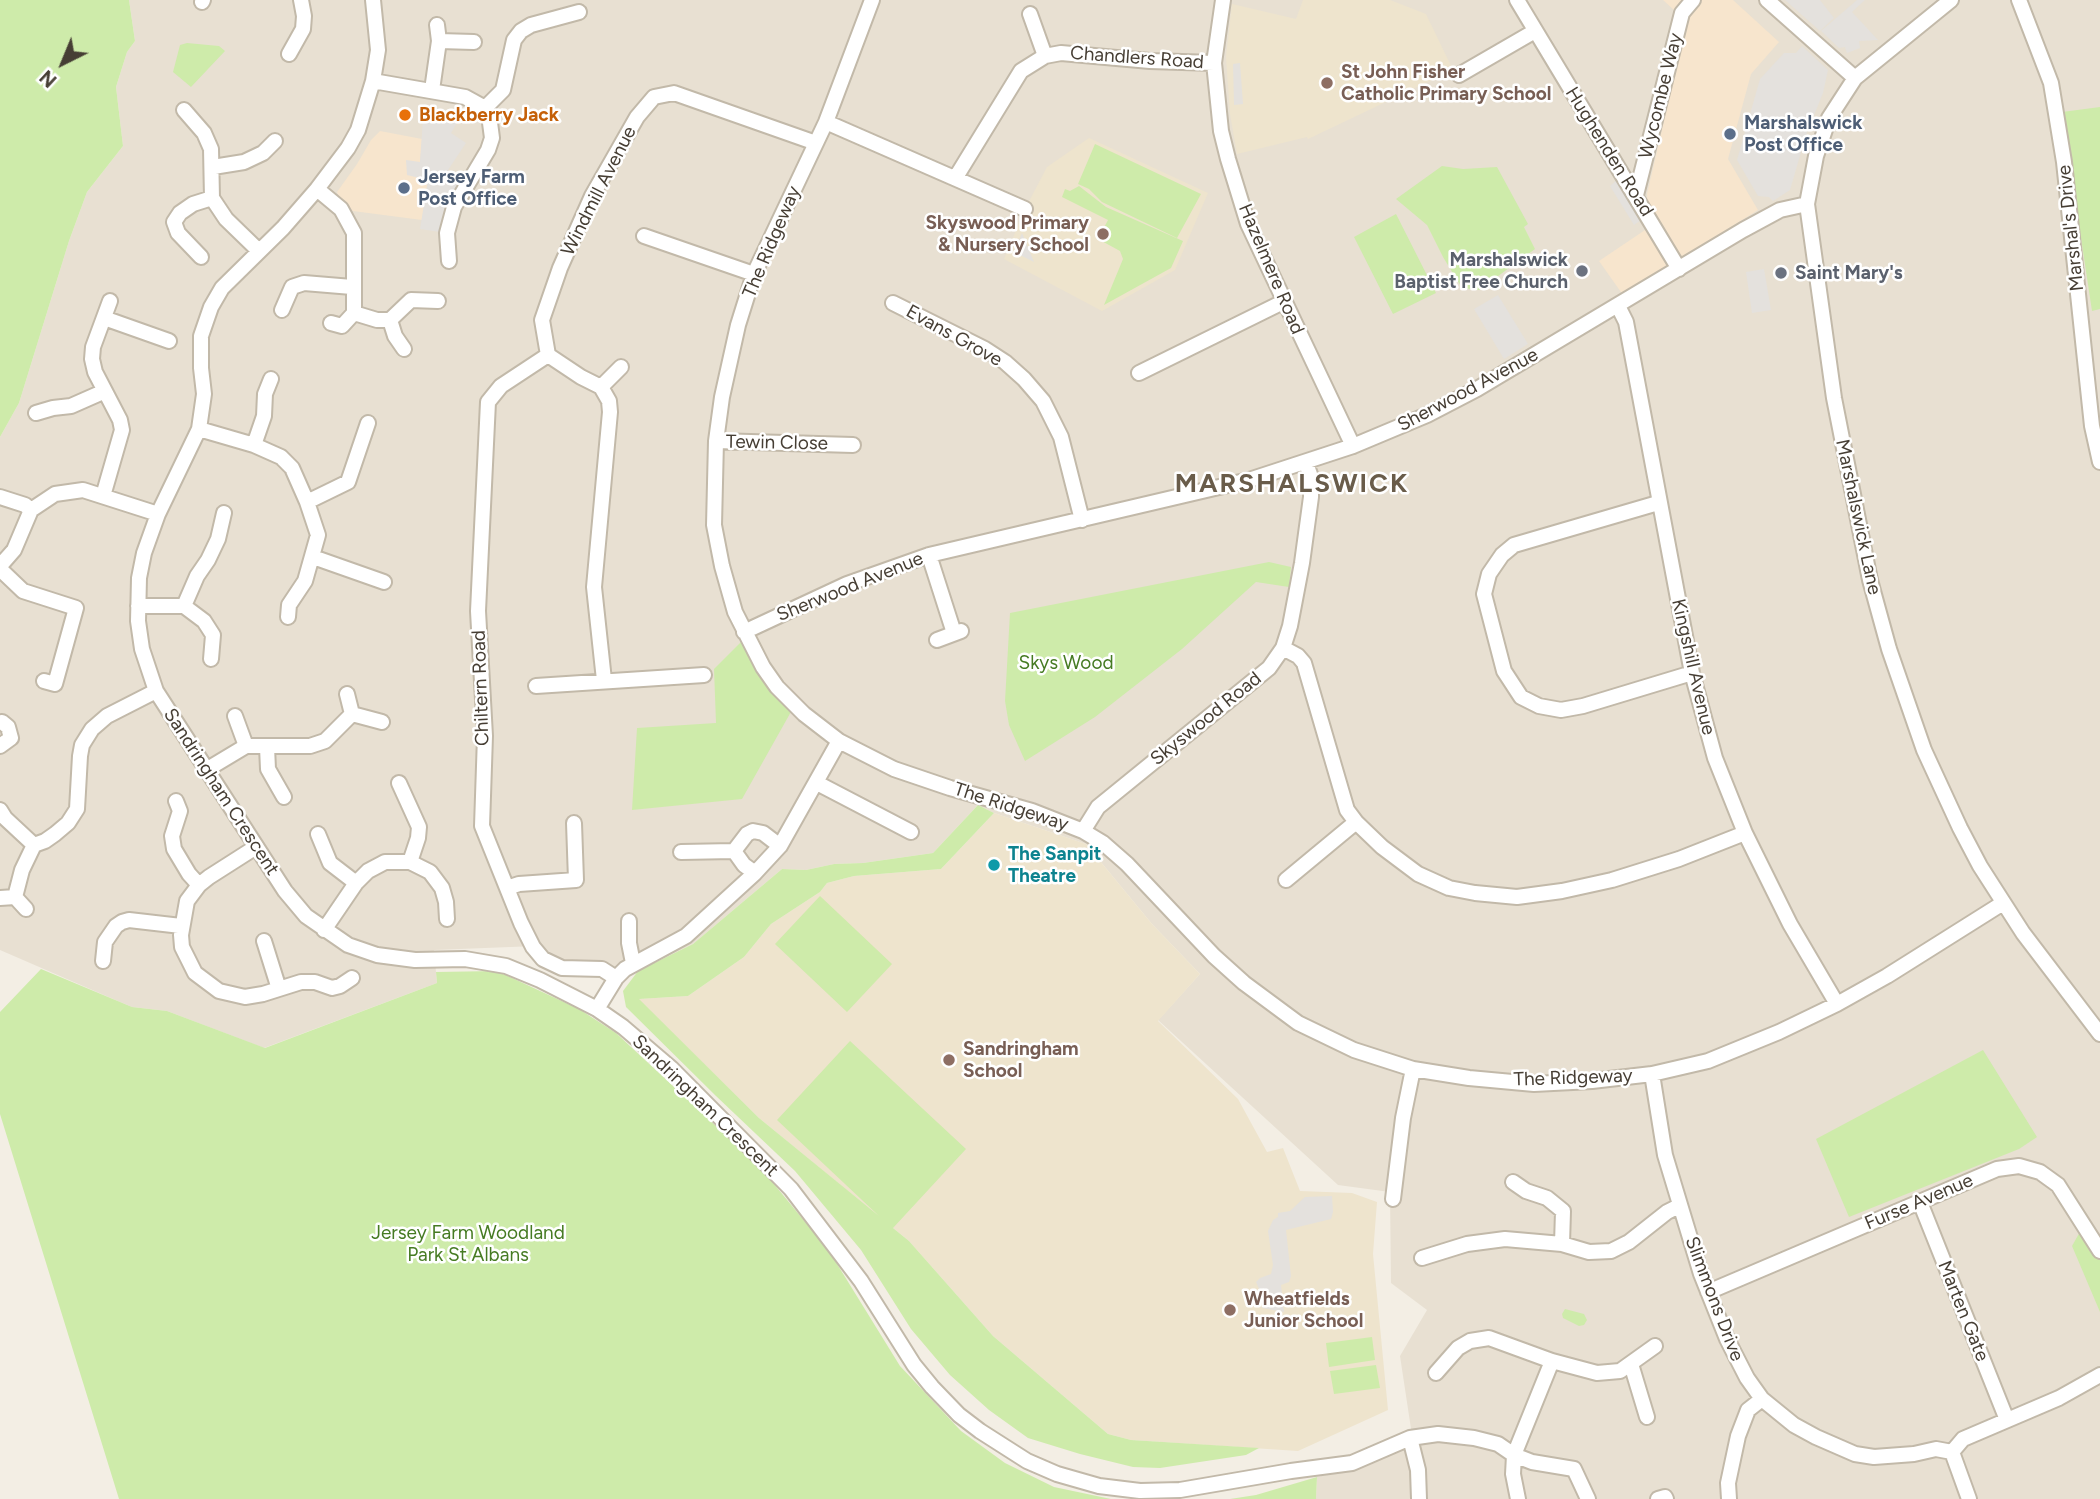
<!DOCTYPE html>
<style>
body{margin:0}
#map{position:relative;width:2100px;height:1499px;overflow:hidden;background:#f3eee4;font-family:Figtree,sans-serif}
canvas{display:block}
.north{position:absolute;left:28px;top:28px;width:70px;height:70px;-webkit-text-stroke:5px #fff;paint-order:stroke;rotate:223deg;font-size:19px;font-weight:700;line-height:28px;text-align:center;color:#463e34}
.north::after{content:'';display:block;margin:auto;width:24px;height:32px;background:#463e34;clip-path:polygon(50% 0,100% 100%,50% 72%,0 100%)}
</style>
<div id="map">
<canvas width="2100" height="1499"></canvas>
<div class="north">N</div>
</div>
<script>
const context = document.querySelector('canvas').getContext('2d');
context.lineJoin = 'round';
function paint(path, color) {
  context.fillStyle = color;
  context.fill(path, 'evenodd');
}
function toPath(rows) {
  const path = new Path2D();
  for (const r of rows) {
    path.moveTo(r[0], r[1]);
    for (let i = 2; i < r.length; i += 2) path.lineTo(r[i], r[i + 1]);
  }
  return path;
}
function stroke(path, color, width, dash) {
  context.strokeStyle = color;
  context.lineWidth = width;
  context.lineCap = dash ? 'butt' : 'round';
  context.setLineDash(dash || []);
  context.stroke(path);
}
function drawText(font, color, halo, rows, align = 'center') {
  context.font = font + ' Figtree,sans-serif';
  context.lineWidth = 5;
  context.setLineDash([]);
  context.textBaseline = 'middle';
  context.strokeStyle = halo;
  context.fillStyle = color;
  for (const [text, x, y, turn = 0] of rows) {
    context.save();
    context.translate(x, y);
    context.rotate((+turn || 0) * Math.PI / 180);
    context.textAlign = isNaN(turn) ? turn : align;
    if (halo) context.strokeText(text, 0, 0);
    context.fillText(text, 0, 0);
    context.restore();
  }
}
const residential = toPath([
 [129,0,2100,0,2100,1499,1316,1499,1317,1477,1371,1464,1413,1442,1400,1356,1427,1310,1391,1283,1390,1192,1338,1185,1158,1020,1200,974,1152,924,1086,844,994,813,978,805,933,853,863,863,834,864,806,870,782,869,693,944,638,971,561,963,536,946,434,950,437,983,264,1048,167,1011,132,1007,120,1002,0,950,0,437,19,403,69,241,87,192,123,146,116,87,127,52,135,41]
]);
const commercial = toPath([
 [1663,0,1733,0,1779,42,1751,74,1728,159,1758,210,1623,295,1599,261,1648,228,1647,194,1687,22],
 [380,131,422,139,420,163,406,161,428,179,422,220,353,211,339,197,337,192,357,164,371,140]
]);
const education = toPath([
 [1303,0,1390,0,1426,14,1453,70,1308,139,1307,137,1237,154,1230,114,1226,57,1232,4,1296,19],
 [1089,138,1208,193,1175,270,1102,311,1004,259,1025,209,1047,167],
 [994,813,1086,844,1152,924,1200,974,1158,1021,1238,1099,1267,1152,1283,1148,1300,1191,1352,1193,1377,1202,1373,1254,1388,1410,1298,1451,1131,1440,1108,1434,993,1336,909,1241,759,1118,638,999,688,996,744,957,771,924,820,892,827,883,854,876,941,869]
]);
const green = toPath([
 [0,0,129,0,135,41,127,52,116,87,123,146,87,192,69,241,19,403,0,437],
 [187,43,219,46,225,51,191,87,173,72,180,45],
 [2100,107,2100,309,2092,311,2062,112],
 [1095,144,1201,194,1177,238,1102,202,1089,189,1078,184],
 [1442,166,1463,169,1497,167,1528,224,1524,227,1535,249,1479,290,1462,288,1443,257,1427,225,1396,199],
 [1079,186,1106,207,1183,241,1171,268,1104,305,1123,259,1120,251,1098,239,1108,220,1062,197,1065,189,1070,191],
 [1396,214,1436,293,1393,314,1354,237],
 [1269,562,1291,567,1289,587,1256,582,1182,649,1095,717,1025,761,1009,725,1005,701,1010,613],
 [744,639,792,710,742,799,632,810,637,728,716,723,714,669],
 [978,805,994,813,941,869,854,876,827,883,820,892,771,924,744,957,688,996,639,999,759,1118,879,1216,777,1120,850,1041,966,1149,893,1228,909,1241,993,1336,1108,1434,1131,1440,1259,1448,1246,1455,1160,1468,1133,1467,1080,1454,1028,1438,989,1410,950,1375,911,1329,861,1250,795,1171,716,1096,626,1007,623,991,638,971,693,944,782,869,806,870,834,864,863,863,933,853],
 [820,896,892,964,847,1012,775,944],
 [41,969,132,1007,167,1011,265,1048,437,983,436,972,497,971,579,1009,616,1033,760,1167,829,1251,900,1366,961,1431,1005,1463,1054,1487,1111,1499,119,1499,0,1114,0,1012],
 [1983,1050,2037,1137,2019,1149,1849,1217,1816,1139],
 [2081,1230,2100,1256,2100,1312,2072,1246],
 [1565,1309,1584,1314,1587,1320,1584,1325,1579,1326,1563,1318,1562,1314],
 [1372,1337,1375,1360,1329,1367,1326,1343],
 [1376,1365,1380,1388,1334,1394,1330,1371],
 [1317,1477,1316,1499,1230,1499,1256,1495]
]);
const parking = toPath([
 [1785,0,1820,0,1834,18,1820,31],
 [1857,0,1865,0,1852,12,1878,40,1859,41,1860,48,1847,53,1845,47,1839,48,1821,31],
 [1802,46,1828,70,1823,93,1806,135,1790,190,1773,201,1769,197,1758,196,1737,160,1760,79,1784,53,1796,53],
 [1240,63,1243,104,1234,105,1233,64],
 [424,104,461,116,451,133,466,143,444,176,465,190,447,233,420,229,428,180,407,175,406,160,420,162],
 [1618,179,1641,220,1634,225,1610,186],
 [1022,233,1029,250,1034,262,1016,253,1016,247],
 [1764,269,1771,310,1752,313,1746,272],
 [1498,295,1528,344,1504,359,1474,309],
 [1332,1196,1333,1212,1331,1219,1286,1230,1291,1276,1289,1282,1281,1285,1284,1312,1262,1308,1263,1298,1256,1282,1260,1278,1271,1274,1273,1265,1268,1231,1273,1220,1278,1217,1278,1213,1290,1211,1305,1197]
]);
const minor = toPath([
 [373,0,378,50,373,81,358,130,348,148,317,189,283,228,222,288,211,307,201,336,201,368,204,394,199,429,158,514,144,553,139,578,138,621,142,649,156,691,285,891,306,916,348,945,377,955,415,960,465,959,506,966,540,980,597,1009,623,1027,671,1068,791,1189,861,1281,914,1365,932,1387,959,1415,980,1431,1027,1461,1057,1474,1099,1486,1140,1491,1180,1490,1291,1471,1352,1463,1410,1438,1438,1434,1474,1438,1498,1444,1514,1455,1513,1474,1518,1499],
 [872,0,826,122,754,274,738,325,722,397,716,441,714,525,722,566,735,612,763,667,777,687,804,714,839,741,894,769,950,788,1032,811,1083,831,1103,843,1127,864,1214,956,1244,983,1298,1023,1354,1050,1413,1069,1469,1078,1534,1084,1592,1081,1652,1074,1708,1061,1779,1032,1837,1004,1887,976,2003,903],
 [1223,0,1214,63,1221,131,1228,159,1248,224,1353,446],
 [1517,0,1679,269],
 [1767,0,1855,78],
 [1951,0,1855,78,1829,118,1816,156,1807,204,1834,398,1870,580,1889,649,1924,750,1960,828,1980,866,2023,933,2100,1034],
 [2019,0,2051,83,2064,162,2092,426,2100,462],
 [202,2,203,0],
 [1030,14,1045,56],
 [437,25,439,41],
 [289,54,303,29,304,16,301,0],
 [1459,75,1535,31],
 [373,81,465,97,485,108,489,115,492,138,488,150,454,207,447,233,449,261],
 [432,90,439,41,474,42],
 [485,108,503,90,514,40,521,31,531,25,579,12],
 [184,110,204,133,211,149,212,198,226,219,259,251],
 [826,122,1025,209],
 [213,167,244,162,263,153,275,141],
 [956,177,1021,71,1045,56,1061,53,1150,61,1214,63],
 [317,189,341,209,354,233,354,313,342,326,331,323],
 [1636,195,1682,13,1693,0],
 [644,236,754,274],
 [201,257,178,233,174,222,180,213,193,204,212,198],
 [893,303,985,349,1005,362,1024,379,1043,401,1061,437,1082,520],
 [1618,306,1626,322,1692,673,1715,758,1745,833,1790,924,1837,1004],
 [282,310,292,287,304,283,352,287],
 [354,313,377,320,390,320,411,300,438,301],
 [104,318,169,341],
 [390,320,395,336,404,349],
 [548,355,501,386,488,402,478,611,485,736,482,826,521,923,533,947,543,959,562,968,602,969,616,978],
 [1139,373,1283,302],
 [601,387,621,367],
 [36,413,53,408,71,406,105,391],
 [199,429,254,445,281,457,292,468,307,502,318,535,305,581,289,605,288,617],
 [716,441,853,445],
 [254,445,264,416,265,394,271,379],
 [103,496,122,430,120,420,95,372,92,359,93,347,110,301],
 [0,497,25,505,31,510],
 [307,502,348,482,368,423],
 [1658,503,1514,545,1502,555,1489,574,1484,594,1504,671,1521,697,1539,706,1561,710,1583,706,1692,673],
 [929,555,954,633],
 [313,557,384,582],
 [0,566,14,550,31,510,55,494,83,490,158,514],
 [0,569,23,591,76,608,55,684,44,681],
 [138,606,184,606,204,621,213,635,211,659],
 [184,606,197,576,208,560,218,539,224,513],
 [744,632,847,584,929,555,1249,480,1353,446,1427,415,1477,389,1743,230,1780,210,1807,204],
 [937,640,961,631],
 [1283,648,1298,656,1304,663,1347,810,1356,822,1382,847,1418,874,1449,888,1475,893,1517,897,1562,891,1612,880,1679,859,1745,833],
 [604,680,594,587,610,412,609,401,601,387,581,377,548,355,542,320,560,268,592,196,637,117,654,97,674,93,816,143],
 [536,686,704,675],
 [352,714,382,722],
 [235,716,246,746],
 [0,746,11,738,8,727,2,722],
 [267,747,268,769,284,797],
 [206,770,246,746,310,746,325,741,352,714,347,694],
 [399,783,419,827,418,838,410,862],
 [817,783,911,832],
 [176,801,180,811,172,836,174,849,189,874,199,885],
 [0,810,5,818,34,845],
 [1083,831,1098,807,1269,668,1283,648,1290,626,1302,563,1311,497,1311,477,1306,463],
 [318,834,330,863,356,883],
 [256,847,209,877,199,885,187,901,181,935,182,947,195,973,219,991,245,997,263,994,301,982,315,982,332,988,340,986,352,978],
 [681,852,734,851],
 [755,873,744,865,734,851,747,834,753,831,763,833,780,846],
 [1286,880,1356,822],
 [507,888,519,884,576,880,574,823],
 [15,897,22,870,34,845,45,841,55,834,68,823,77,809,80,756,82,745,92,729,107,716,156,691],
 [0,898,15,897,26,909],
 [629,921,629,943,633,963],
 [324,930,356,883,368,871,385,862,410,862,430,872,442,888,446,902,447,919],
 [264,941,279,989],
 [103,961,105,942,116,926,122,922,129,920,181,926],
 [597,1009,616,978,625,969,686,936,755,873,780,846,839,741],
 [1652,1074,1665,1155,1701,1274,1727,1339,1747,1378,1762,1399,1794,1425,1816,1437,1855,1454,1874,1457,1914,1454,1936,1449,1952,1452],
 [1513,1182,1526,1191,1547,1198,1563,1211,1562,1244],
 [1393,1199,1403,1118,1413,1069],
 [1920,1202,2007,1420],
 [1422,1258,1467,1244,1505,1239,1562,1244,1589,1252,1611,1251,1629,1242,1667,1212,1679,1206],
 [1708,1292,1997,1169,2019,1166,2040,1172,2058,1185,2100,1251],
 [1552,1361,1514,1455,1532,1462,1574,1469,1588,1499],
 [1631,1364,1647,1417],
 [1436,1373,1458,1348,1470,1341,1489,1338,1552,1361,1597,1373,1620,1371,1655,1346],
 [1410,1438,1418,1470,1419,1499],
 [1952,1452,1963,1439,2059,1398,2100,1375],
 [1952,1452,1969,1499],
 [1658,1499,1665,1497,1666,1499],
 [1729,1499,1728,1483,1738,1436,1748,1410,1762,1399]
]);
const markers = [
 [1327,83,7,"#8d6e63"],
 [405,115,7,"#e8710a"],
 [1730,134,7,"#5c6f8a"],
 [404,188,7,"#5c6f8a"],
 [1103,234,7,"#8d6e63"],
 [1582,271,7,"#6b7280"],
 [1781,273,7,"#6b7280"],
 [994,865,7,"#0f9aa8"],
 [949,1060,7,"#8d6e63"],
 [1230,1310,7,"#8d6e63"]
];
const streetNames = [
 ["Chandlers Road",1137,58,4],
 ["Wycombe Way",1661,96,-76],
 ["Hughenden Road",1609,152,58],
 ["Windmill Avenue",599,191,-63],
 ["Marshal's Drive",2071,228,-96],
 ["The Ridgeway",772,242,-67],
 ["Hazelmere Road",1271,269,67],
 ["Evans Grove",954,336,29],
 ["Sherwood Avenue",1468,390,-28],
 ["Tewin Close",777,443,1],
 ["Marshalswick Lane",1858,517,78],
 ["Sherwood Avenue",850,587,-22],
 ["Kingshill Avenue",1693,667,77],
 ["Chiltern Road",481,688,-92],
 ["Skyswood Road",1206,719,-39],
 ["Sandringham Crescent",221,792,57],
 ["The Ridgeway",1011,807,18],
 ["The Ridgeway",1573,1078,-2],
 ["Sandringham Crescent",705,1106,44],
 ["Furse Avenue",1919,1202,-23],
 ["Slimmons Drive",1714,1299,69],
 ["Marten Gate",1963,1311,68]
];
const educationNames = [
 ["St John Fisher",1341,72],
 ["Catholic Primary School",1341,94],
 ["Skyswood Primary",1089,223,"right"],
 ["& Nursery School",1089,245,"right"],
 ["Sandringham",963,1049],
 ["School",963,1071],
 ["Wheatfields",1244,1299],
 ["Junior School",1244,1321]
];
const foodNames = [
 ["Blackberry Jack",419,115]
];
const serviceNames = [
 ["Marshalswick",1744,123],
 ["Post Office",1744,145],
 ["Jersey Farm",418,177],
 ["Post Office",418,199]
];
const worshipNames = [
 ["Marshalswick",1568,260],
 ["Baptist Free Church",1568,282],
 ["Saint Mary's",1795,273,"left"]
];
const parkNames = [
 ["Skys Wood",1066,663],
 ["Jersey Farm Woodland",468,1233],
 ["Park St Albans",468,1255]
];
const cultureNames = [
 ["The Sanpit",1008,854],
 ["Theatre",1008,876]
];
const districtNames = [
 ["MARSHALSWICK",1292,484]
];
paint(residential, '#e8e0d2');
paint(commercial, '#f7e5cd');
paint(education, '#eee4cd');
paint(green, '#ceebaa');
paint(parking, '#e4e1dd');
stroke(minor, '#c2b9a9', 18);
stroke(minor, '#fff', 14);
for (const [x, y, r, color] of markers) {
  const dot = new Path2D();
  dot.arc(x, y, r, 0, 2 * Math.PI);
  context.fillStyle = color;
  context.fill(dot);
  stroke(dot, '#fff', 2.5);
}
drawText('19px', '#463e34', '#fff', streetNames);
drawText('bold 19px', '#785e54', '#fff', educationNames, 'left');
drawText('bold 19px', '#c56008', '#fff', foodNames, 'left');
drawText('bold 19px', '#4e5e75', '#fff', serviceNames, 'left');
drawText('bold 19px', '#5b616d', '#fff', worshipNames, 'right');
drawText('19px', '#467b23', '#fff', parkNames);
drawText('bold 19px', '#0d838f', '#fff', cultureNames, 'left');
context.letterSpacing = '2px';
drawText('bold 26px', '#695c4a', '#fff', districtNames);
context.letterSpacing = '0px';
</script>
